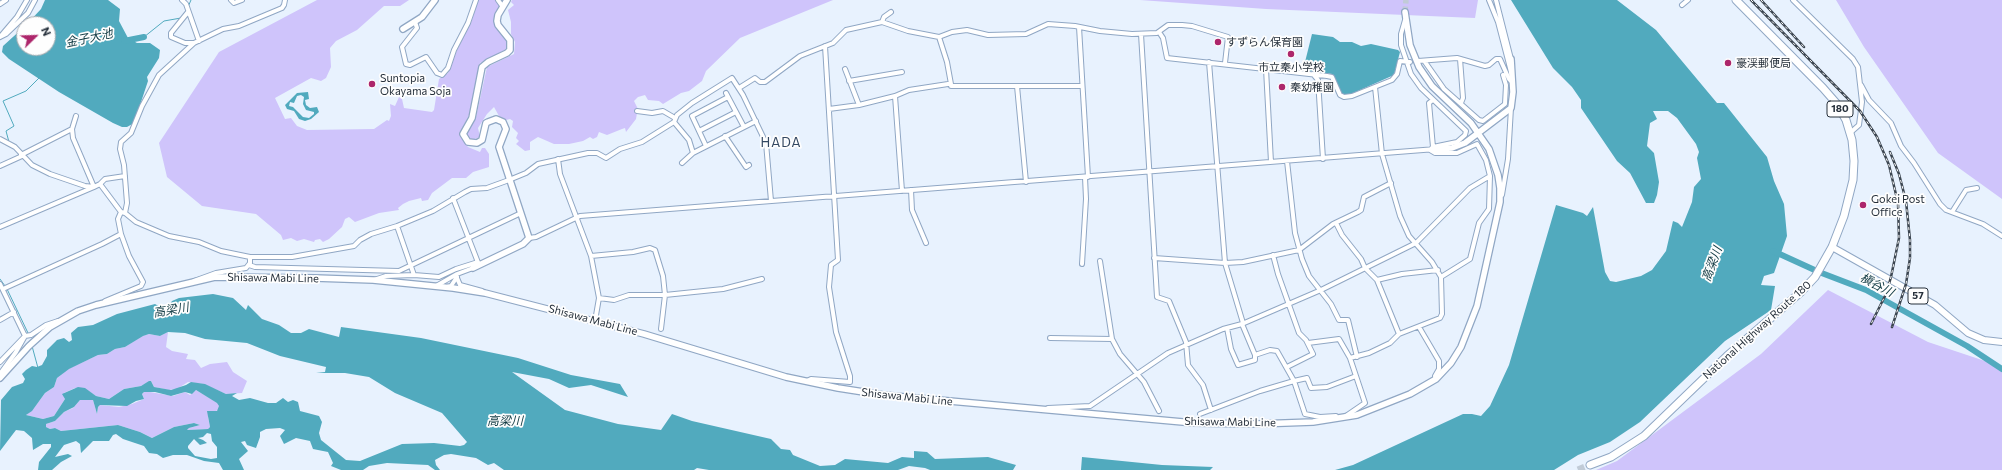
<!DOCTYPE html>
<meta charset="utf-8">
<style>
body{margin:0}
#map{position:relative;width:2002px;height:470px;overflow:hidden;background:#e8f2fe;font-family:Commissioner,sans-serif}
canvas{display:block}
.north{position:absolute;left:16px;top:16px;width:40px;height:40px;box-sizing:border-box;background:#fefefe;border:1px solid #a8acb0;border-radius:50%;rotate:67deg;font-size:11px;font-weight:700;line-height:16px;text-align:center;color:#26303b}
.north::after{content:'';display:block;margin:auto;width:14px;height:18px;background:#ad266b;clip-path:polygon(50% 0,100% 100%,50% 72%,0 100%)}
</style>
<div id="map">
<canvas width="2002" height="470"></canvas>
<div class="north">N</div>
</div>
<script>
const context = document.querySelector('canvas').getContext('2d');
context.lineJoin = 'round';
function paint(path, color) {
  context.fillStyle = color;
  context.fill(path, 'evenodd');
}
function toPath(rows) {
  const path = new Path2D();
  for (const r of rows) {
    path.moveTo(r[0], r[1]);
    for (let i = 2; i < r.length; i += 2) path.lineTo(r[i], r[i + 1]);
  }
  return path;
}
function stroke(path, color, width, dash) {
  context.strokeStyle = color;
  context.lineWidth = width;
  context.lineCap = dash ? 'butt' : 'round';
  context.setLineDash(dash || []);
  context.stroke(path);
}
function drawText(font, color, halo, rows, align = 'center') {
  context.font = font + ' Commissioner,"Noto Sans JP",sans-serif';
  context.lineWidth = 3.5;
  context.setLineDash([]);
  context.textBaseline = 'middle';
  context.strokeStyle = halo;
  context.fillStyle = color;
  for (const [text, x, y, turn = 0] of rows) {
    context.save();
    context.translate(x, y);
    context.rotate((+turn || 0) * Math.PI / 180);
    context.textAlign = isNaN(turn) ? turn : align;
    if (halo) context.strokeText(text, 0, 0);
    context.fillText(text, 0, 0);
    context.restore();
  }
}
const green = toPath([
 [317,0,409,0,400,6,384,6,357,30,336,41,330,48,331,67,326,78,321,81,311,78,275,98,285,119,291,118,297,126,307,130,374,129,387,120,389,121,391,116,390,104,395,106,399,97,402,99,404,108,432,112,434,110,439,79,448,73,454,56,472,20,478,0,496,0,501,6,495,13,494,23,506,39,508,45,505,50,480,63,470,113,461,131,460,136,468,147,480,152,482,148,485,148,489,154,489,167,473,172,466,178,452,178,432,193,428,200,422,201,421,198,409,201,403,204,398,208,399,210,379,213,355,222,349,217,345,219,342,227,329,239,323,242,320,239,315,240,314,242,304,239,297,241,291,238,283,240,281,235,256,214,202,206,167,177,159,143,219,52],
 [512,0,833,0,740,38,706,71,702,81,689,91,681,93,663,104,659,101,648,100,645,95,638,97,634,101,639,111,637,113,636,119,626,132,625,128,622,129,607,135,599,132,597,137,593,139,590,137,583,141,569,144,554,144,538,137,530,142,530,150,525,151,516,144,519,141,516,138,518,133,512,127,513,121,510,119,506,120,499,116,494,107,487,114,478,128,480,137,472,140,467,136,467,132,476,117,487,67,514,54,515,42,511,34,511,22,508,10,514,5,511,2],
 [1140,0,1478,0,1475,18,1266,9],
 [1836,0,2002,0,2002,199,1938,153,1864,47],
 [1828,290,1928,342,1991,363,2002,370,2002,470,1596,470,1617,461,1761,354],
 [168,332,166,347,172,351,188,354,186,359,195,360,201,368,210,364,227,362,233,372,247,381,242,393,226,394,203,384,188,382,177,389,169,390,154,387,151,381,141,386,124,389,109,399,96,396,86,390,75,388,64,393,65,399,54,416,43,419,26,415,34,408,45,393,54,387,57,378,68,369,98,355,107,354,115,349,125,347,142,336,149,334,160,336],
 [196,390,218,403,219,406,219,409,208,417,210,427,208,429,187,430,189,428,200,425,194,423,174,427,152,438,140,432,118,425,61,431,55,428,50,429,46,427,46,424,55,421,64,412,73,408,80,400,93,400,97,414,98,407,100,405,119,407,132,404,144,399,142,394,144,392,150,392,173,396,185,392,190,395]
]);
const water = toPath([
 [45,0,108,0,120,9,119,21,128,38,137,43,150,43,160,50,159,58,147,77,148,81,134,123,127,127,122,127,113,123,59,92,9,59,2,52,3,46,24,27,24,48,48,48,48,24,27,24,41,9],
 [1511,0,1617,0,1656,30,1717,103,1724,103,1767,157,1774,181,1784,204,1787,236,1774,273,1764,276,1761,285,1775,286,1771,310,1725,341,1640,422,1610,442,1578,455,1554,470,1335,470,1353,465,1463,414,1472,414,1481,416,1490,406,1509,365,1556,205,1583,213,1587,216,1593,207,1605,272,1610,281,1616,282,1641,276,1652,270,1666,251,1673,221,1678,223,1682,227,1692,202,1694,187,1701,179,1697,158,1699,152,1696,144,1677,118,1668,111,1653,111,1657,119,1650,123,1647,146,1654,153,1659,182,1657,195,1654,203,1646,203,1630,173,1617,161,1581,108,1581,100,1572,87,1553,68],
 [1312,34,1333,37,1340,42,1352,42,1361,46,1371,44,1398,50,1400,52,1394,75,1351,94,1345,95,1342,94,1332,74,1303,70],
 [308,92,309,99,305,100,306,105,310,108,317,107,319,112,311,119,305,121,299,119,294,111,287,109,285,105,297,93],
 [301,95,304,97,303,104,306,110,314,112,314,114,309,118,303,117,293,107,289,106,290,102,294,103,297,96],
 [213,294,233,298,246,310,248,305,262,319,279,325,291,333,301,333,309,329,339,337,341,327,421,338,518,358,571,375,620,384,628,397,591,385,569,388,549,379,512,372,565,410,618,424,661,430,672,414,692,421,771,439,781,449,790,450,793,455,820,466,835,465,845,459,888,463,902,457,914,458,914,451,927,452,935,459,988,457,1016,465,1013,470,930,470,925,468,909,466,898,470,709,470,697,468,694,470,504,470,494,463,488,465,476,458,451,454,444,455,435,460,436,465,440,470,435,470,428,465,387,463,369,466,363,470,341,470,331,466,333,463,328,452,313,449,310,441,296,438,284,444,280,436,285,430,280,428,266,429,260,432,260,437,256,448,247,445,245,441,241,442,248,451,239,459,244,470,223,470,219,463,204,461,187,455,173,455,163,458,157,454,149,453,144,446,123,439,116,434,113,435,109,441,93,441,81,453,80,444,76,441,64,445,55,457,68,454,72,456,61,462,52,470,38,470,39,462,51,447,51,444,43,444,33,450,32,438,24,431,16,430,0,451,1,400,12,387,23,383,25,379,22,374,26,370,32,366,37,367,42,365,47,356,47,350,57,340,64,338,69,342,72,340,71,333,78,327,93,325,117,314,155,304,166,310,172,301,179,298],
 [168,332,185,333,205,339,247,343,280,356,326,367,325,372,316,373,345,373,369,377,395,393,442,413,467,442,464,445,460,446,434,443,402,444,360,461,346,460,321,440,319,433,322,422,319,416,300,411,298,402,293,400,288,402,283,398,276,403,268,403,250,398,239,400,232,396,237,393,226,394,205,384,191,382,186,385,171,390,154,387,151,381,149,381,141,386,124,389,109,399,96,396,85,388,78,387,62,394,65,399,54,416,43,419,26,415,32,411,45,393,54,387,57,378,69,369,98,355,107,354,115,349,125,347,143,336,149,334,160,336],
 [196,390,217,403,219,406,217,411,207,411,210,427,208,429,187,430,189,428,200,425,194,423,174,427,152,438,140,432,118,425,61,431,55,428,50,429,46,427,46,424,55,421,64,412,74,407,80,400,93,400,97,414,98,407,100,405,127,406,136,401,144,399,142,394,144,392,155,392,171,396,185,392,192,394],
 [207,433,211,434,212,441,217,447,217,458,211,459,195,456,188,448,188,446,194,439,200,445,207,443,203,440,198,438,203,437],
 [1082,457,1162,465,1213,467,1210,470,1081,470]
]);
const stream = toPath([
 [188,7,191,0],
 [144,37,164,21,181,18],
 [9,142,6,131,14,126,3,101,26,91,39,78],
 [0,279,5,286],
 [7,289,28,333],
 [32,346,38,368]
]);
const river = toPath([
 [124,41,144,37],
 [1773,251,1819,272,1866,290,1967,346,2002,369]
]);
const secondaryTunnel = toPath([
 [1405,12,1406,0]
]);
const highwayTunnel = toPath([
 [1578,470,1590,465]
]);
const street = toPath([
 [182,0,186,4,199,41],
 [231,0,234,3,242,0],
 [498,0,503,7],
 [1489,0,1498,22,1511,72],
 [1496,0,1511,59],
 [1793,0,1853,59,1858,67,1862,102,1859,125,1850,133],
 [0,4,6,0],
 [1682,5,1688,0],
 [188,12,171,33,171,37,185,43,194,43],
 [415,22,417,28,402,47,406,64,410,65,426,57,437,73,442,75,448,68,454,50,468,23,476,0],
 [882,22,908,31,939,37,947,62,951,84],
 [1079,27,1088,177],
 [1159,32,1163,38,1167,58,1327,76,1332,77,1340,95,1344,97,1352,96,1392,80,1397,74,1400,61,1410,62],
 [1141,34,1157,297,1169,301,1186,342,1188,365,1203,385,1211,410],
 [0,37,6,34,28,13,35,0],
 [0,37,17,17,27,0],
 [939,37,952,32,967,30,988,35,1026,34,1048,24,1075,26,1100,31,1132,34,1157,33,1168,25,1182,25,1192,26,1228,37,1225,63],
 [1460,59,1463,98,1461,103],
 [1418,61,1457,58,1485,66,1489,65,1496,59,1500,59,1509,79,1512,82],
 [1209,62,1225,263,1243,323],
 [1425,62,1444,89,1479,120,1483,121,1505,104,1506,85,1503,75],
 [845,69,859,105],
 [1266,69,1271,162],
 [1313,74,1318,80,1323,159],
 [849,81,902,72],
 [1861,85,1869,100,1891,123,1901,146,1914,163,1940,204,1946,210,1983,224,2002,236],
 [1017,86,1026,182],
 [1375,87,1382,154,1400,216,1409,236,1432,262,1441,277,1470,259,1479,223,1489,209,1490,176,1486,160,1477,144,1457,153,1435,153,1430,150,1433,147,1457,142,1465,135,1466,131,1421,88,1411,74,1401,45,1401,34,1405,20],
 [739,88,755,78,760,82,765,82,800,56,833,43,846,30,882,22,884,17,891,12],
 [726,93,744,127],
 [895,96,902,191],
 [1433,100,1429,103,1433,147],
 [829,109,859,105,895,96,909,90,948,84,951,84,951,86,1082,86],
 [637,111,652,113,663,111,675,118],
 [674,122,689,140,693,153],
 [699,131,736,112],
 [725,136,746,167,749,165],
 [0,139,15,147,32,165,50,174,85,186,94,187,100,184,121,212],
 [706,146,692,116,728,97],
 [21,155,72,129],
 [558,159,560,174,591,256,599,298,595,321],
 [1287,161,1295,233,1302,259,1309,276,1331,304,1339,320,1348,320,1357,357],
 [682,163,693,153,756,121],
 [0,166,22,156],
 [100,184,105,179,125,176],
 [911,190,912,210,926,243],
 [1502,195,1508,159,1511,108],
 [453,198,479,265],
 [1952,212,1966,190,1977,188],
 [125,213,127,203,124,165,120,149,121,142,131,133,142,106,159,75,194,43,223,29,239,26,282,8,284,5,285,0],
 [1336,223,1342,235,1361,259,1365,268,1377,280,1399,334],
 [397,226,414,275],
 [0,227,94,187,73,138,72,129,76,116],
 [529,238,536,237,580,216,1436,149],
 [1273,255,1278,274,1299,333,1306,340,1313,354,1287,367],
 [591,256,633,252,650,248,655,250,663,276,665,295,661,329],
 [1154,258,1225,263,1243,262,1299,250,1333,224,1358,212,1361,210,1364,197,1391,183],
 [1100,261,1112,339,1120,354,1144,382,1159,411],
 [1082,264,1086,199,1085,177],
 [249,265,255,267,399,271,521,213],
 [457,278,460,285,482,291],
 [374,280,386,276,414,275,439,277,456,269,478,262],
 [1377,280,1402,274,1438,270],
 [194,281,216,273,246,268,250,263,250,257],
 [0,284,25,336,16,352,0,374],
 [436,286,457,274,473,268],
 [447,287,451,286,457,277],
 [3,289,102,244,121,234],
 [599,298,614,300,629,295,665,295,723,289,762,279],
 [105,301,141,286,143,282,129,256,121,234,118,219,121,212,125,213,136,222,169,236,199,242,221,251,250,257,292,257,354,246,360,240,371,234,397,226,433,211,465,192,471,189,487,188,509,180,526,173,538,164,588,153,597,153,606,158,620,149,642,142,674,122,677,115,692,103,732,78,743,95,766,143,771,201],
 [0,320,14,312],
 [1242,324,1255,355],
 [1419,327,1439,361,1439,369,1435,376,1436,379],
 [1227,328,1231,349,1238,365,1255,360,1255,355,1270,350,1277,351,1294,381,1305,414,1320,417,1336,416],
 [1050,338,1112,339],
 [1308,343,1339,339,1350,358,1365,403,1346,416],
 [1350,358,1369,353,1390,343,1399,334,1440,318,1442,314,1441,277],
 [0,362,25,336,31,335,46,325,58,321],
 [807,381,811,379,850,382,850,376,836,332,829,287,831,265,838,260,825,46],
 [1048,408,1090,406,1168,353,1223,329,1242,324,1321,290,1416,243,1470,188,1490,176],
 [1200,414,1260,391,1294,381,1307,378,1311,388,1327,387,1356,376]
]);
const secondary = toPath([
 [403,29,422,17,435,0],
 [1436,149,1452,148,1465,143,1511,108,1513,92,1511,59],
 [473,268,523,244,529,238,499,147,506,129,503,122,496,119,488,122,486,123,482,140,477,143,468,142,463,134,472,118,482,67,488,62,507,53,510,50,510,40,498,25,497,21,498,15,507,0],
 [0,378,29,346,50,327,78,311,96,305,215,277,315,278,373,280,453,288,485,293,644,334,786,377,838,388,883,395,1194,423,1257,424,1313,422,1357,415,1410,394,1436,379,1451,363,1461,347,1477,306,1500,202,1500,188,1498,175,1489,149,1471,123,1432,86,1419,67,1410,45,1405,12]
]);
const primary = toPath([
 [1832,247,1935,305,1968,333,1984,340,2002,342]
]);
const highway = toPath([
 [1590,465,1611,457,1644,436,1727,356,1802,291,1815,277,1832,247,1844,216,1853,180,1854,161,1852,140,1846,120,1837,104,1823,88,1736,0]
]);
const rail = toPath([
 [1751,0,1860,111,1877,137,1889,165,1898,203,1899,238,1891,277,1886,294,1871,324],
 [1761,0,1804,47],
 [1890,152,1899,174,1906,201,1910,240,1910,258,1906,284,1892,327]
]);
const markers = [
 [1218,42,4,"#ad266b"],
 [1291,54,4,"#ad266b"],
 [1728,63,4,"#ad266b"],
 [372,84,4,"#ad266b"],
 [1282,87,4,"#ad266b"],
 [1863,205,4,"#ad266b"]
];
const shields = [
 [1840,109,26],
 [1918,296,20]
];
const shieldNames = [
 ["180",1840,109],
 ["57",1918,296]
];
const poiNames = [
 ["すずらん保育園",1226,42],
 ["豪渓郵便局",1736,63],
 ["市立秦小学校",1291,67,"center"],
 ["Suntopia",380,78],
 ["Okayama Soja",380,91],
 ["秦幼稚園",1290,87],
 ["Gokei Post",1871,199],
 ["Office",1871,212]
];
const streetNames = [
 ["Shisawa Mabi Line",273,278,1],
 ["Shisawa Mabi Line",593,320,15],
 ["National Highway Route 180",1757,330,-42],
 ["Shisawa Mabi Line",907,397,6],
 ["Shisawa Mabi Line",1230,422,1]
];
const waterNames = [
 ["金子大池",89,38,-12],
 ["高梁川",1712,264,-70],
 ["槇谷川",1877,285,28],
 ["高梁川",171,310,-10],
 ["高梁川",505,421]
];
const quarterNames = [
 ["HADA",781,143]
];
paint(green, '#cfc4fb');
paint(water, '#51aabe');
stroke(stream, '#51aabe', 1);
stroke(river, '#51aabe', 6);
stroke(secondaryTunnel, '#c1cbd7', 5.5, [5.5, 3]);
stroke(highwayTunnel, '#c1cbd7', 7, [7, 3.5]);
stroke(street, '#90a7c4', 6);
stroke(secondary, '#90a7c4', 8);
stroke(primary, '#90a7c4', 8);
stroke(highway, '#90a7c4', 9);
stroke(street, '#fff', 4);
stroke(secondary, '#fff', 5.5);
stroke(primary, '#fff', 6);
stroke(highway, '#fff', 7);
stroke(rail, '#3b4550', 2.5);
stroke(rail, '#fefefe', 1, [3]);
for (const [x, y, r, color] of markers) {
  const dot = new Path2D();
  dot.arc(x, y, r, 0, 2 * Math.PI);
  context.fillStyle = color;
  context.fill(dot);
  stroke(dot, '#fefefe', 1.5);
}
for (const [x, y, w] of shields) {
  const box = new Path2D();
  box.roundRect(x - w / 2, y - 8, w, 16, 3);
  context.fillStyle = '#fefefe';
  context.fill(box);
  stroke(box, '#26303b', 1);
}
drawText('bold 10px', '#26303b', null, shieldNames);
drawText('11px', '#26303b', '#fefefe', poiNames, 'left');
drawText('11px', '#26303b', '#fefefe', streetNames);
drawText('italic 12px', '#0f3942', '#fefefe', waterNames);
context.letterSpacing = '1px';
drawText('13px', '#344861', '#fefefe', quarterNames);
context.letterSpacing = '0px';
</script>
